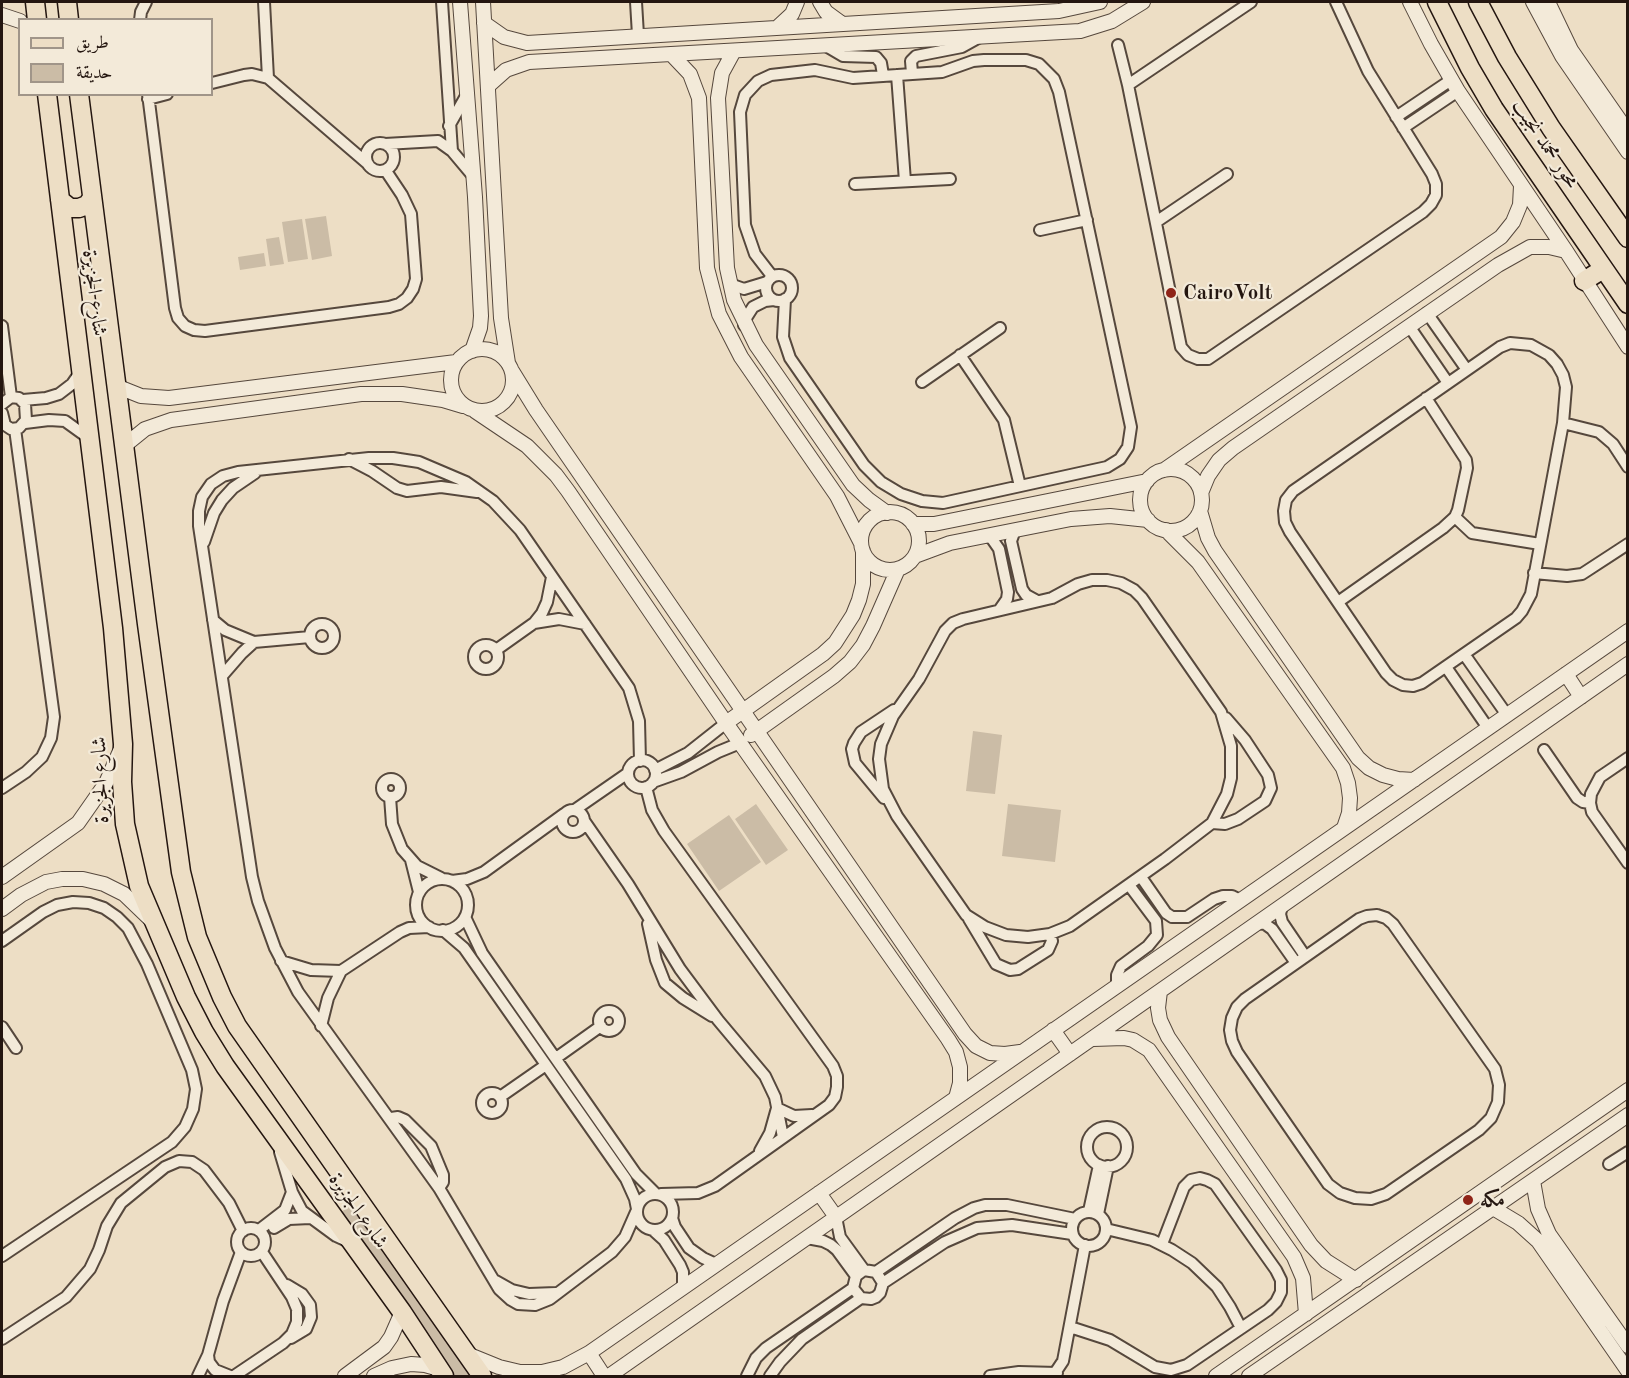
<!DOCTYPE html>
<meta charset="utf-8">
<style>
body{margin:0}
#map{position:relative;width:1629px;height:1378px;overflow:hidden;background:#eddec5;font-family:"Old Standard TT",Amiri,serif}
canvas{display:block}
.frame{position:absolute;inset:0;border:3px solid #241610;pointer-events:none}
.legend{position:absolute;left:18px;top:18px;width:195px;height:78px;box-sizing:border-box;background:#f3ead9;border:2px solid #a09589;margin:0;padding:8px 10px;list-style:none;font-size:18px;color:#241610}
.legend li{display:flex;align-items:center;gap:12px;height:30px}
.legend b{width:30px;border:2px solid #a09589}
</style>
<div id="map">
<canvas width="1629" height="1378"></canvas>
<div class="frame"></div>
<ul class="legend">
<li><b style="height:8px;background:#eddec5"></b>طريق</li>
<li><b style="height:16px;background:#cbbca6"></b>حديقة</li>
</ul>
</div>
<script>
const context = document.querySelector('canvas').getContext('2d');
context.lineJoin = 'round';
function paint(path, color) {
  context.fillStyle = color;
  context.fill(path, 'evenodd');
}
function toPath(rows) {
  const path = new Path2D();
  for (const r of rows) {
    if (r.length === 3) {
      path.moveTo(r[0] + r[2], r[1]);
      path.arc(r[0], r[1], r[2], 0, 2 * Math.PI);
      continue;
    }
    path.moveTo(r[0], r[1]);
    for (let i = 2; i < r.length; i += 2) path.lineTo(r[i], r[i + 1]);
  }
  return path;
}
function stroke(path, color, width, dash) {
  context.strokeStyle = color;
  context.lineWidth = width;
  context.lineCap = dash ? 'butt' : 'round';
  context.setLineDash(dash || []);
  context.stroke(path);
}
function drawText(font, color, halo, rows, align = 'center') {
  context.font = font + ' "Old Standard TT",Amiri,serif';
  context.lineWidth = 4.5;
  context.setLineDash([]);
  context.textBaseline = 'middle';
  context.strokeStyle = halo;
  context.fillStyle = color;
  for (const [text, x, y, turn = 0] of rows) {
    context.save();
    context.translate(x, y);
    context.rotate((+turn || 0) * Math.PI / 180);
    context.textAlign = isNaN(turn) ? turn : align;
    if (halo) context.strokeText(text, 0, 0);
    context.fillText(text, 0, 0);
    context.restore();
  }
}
const green = toPath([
 [326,216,332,256,312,260,305,219],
 [302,219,308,259,288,262,282,222],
 [279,237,284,264,270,266,266,239],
 [264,253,266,266,240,270,238,257],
 [973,731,1002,735,995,794,966,791],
 [756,804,788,850,766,865,735,819],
 [1008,804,1061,810,1055,862,1002,856],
 [729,815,761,862,719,891,687,844],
 [352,1205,470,1376,453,1376,341,1212]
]);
const minor = toPath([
 [264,2,268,78],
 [442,2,452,151],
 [636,2,638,35],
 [140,20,141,12,146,2],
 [1118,45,1128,85,1181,347,1188,355,1198,359,1208,359,1423,212,1431,204,1436,195,1436,184,1432,174,1368,71,1336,2],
 [826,46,843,56,876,57,881,63,883,75],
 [912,73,911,61,916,56,962,47,980,37],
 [897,75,905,181],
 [212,83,244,75,252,74,268,78,368,164],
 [1128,85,1251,2],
 [148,94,175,308,178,318,185,326,194,330,205,331,389,307,399,304,407,298,413,289,416,279,411,214,402,195,386,171],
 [148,99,167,94],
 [1396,117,1451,80],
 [449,126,466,96],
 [1403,128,1458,91],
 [380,157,14],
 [385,144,438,141,452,151,473,176],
 [855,184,950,179],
 [1156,222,1227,174],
 [1040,230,1087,220],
 [779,288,13],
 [772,276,755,254,745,225,740,112,745,95,758,81,771,75,815,70,853,78,942,72,973,61,984,60,1026,60,1039,64,1054,79,1059,92,1131,427,1128,447,1120,459,1107,467,943,503,922,501,901,494,881,482,864,465,790,358,783,337,785,299],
 [730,284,744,289,767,282],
 [1427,313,1467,370],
 [744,325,746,318,753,307,765,301,774,300],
 [2,326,11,397],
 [1409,326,1448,383],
 [1510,343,1531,345,1549,355,1557,364,1563,375,1566,387,1563,423,1531,594,1522,611,1516,618,1422,683,1413,686,1403,685,1393,680,1386,673,1290,532,1285,522,1284,511,1286,500,1293,491,1500,347,1510,343],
 [960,355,1004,420,1020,486],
 [922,382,1000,328],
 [23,400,46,398,59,394,72,384,81,371],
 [2,404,11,397,19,398,25,404,26,420,19,428,11,429,5,425,2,413],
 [25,423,49,420,65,421,90,439],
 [1563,423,1599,432,1613,444,1628,467],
 [349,459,372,471,397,488,407,491,441,487,477,492],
 [1455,517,1472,533,1540,544],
 [1015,530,1011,541,1022,589,1026,595,1037,601],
 [987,536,992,539,999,549,1008,592,1007,599,1000,609],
 [204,542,214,513,222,500,233,488,255,473],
 [1534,573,1567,576,1582,574,1628,544],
 [1092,580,1107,580,1121,583,1134,590,1142,598,1221,712,1231,746,1231,778,1227,794,1212,823,1165,859,1070,926,1050,934,1028,937,1006,935,985,927,966,915,897,816,883,789,879,759,881,744,893,716,919,679,945,631,953,623,963,619,1052,598,1078,584,1092,580],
 [1338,602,1443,528,1455,517,1458,510,1467,468,1466,460,1426,398],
 [213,620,225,630,254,642,310,637],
 [534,623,559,619,585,624],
 [322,636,12],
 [486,657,12],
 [496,650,534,623,542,613,547,602,552,577],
 [1464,654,1507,715],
 [1446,667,1488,728],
 [222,676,242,653,254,642],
 [1544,750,1577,798,1583,802,1590,803],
 [1628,758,1600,777,1591,794,1590,803,1592,812,1628,863],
 [642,774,14],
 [655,770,688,753,726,723],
 [391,788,9],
 [653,782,681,772,718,752,740,743],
 [646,787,652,810,664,831,833,1066,837,1076,837,1087,835,1097,829,1105,715,1186,698,1193,661,1194],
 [2,788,26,772,42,757,51,738,54,717,15,429],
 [390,797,392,824,402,849,417,866,441,878],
 [884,798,855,763,852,749,854,743,861,732,894,710],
 [576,809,628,773],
 [573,821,11],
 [585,822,628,884,680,969,718,1020,765,1076,775,1097,783,1137],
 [1212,823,1225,824,1238,819,1265,801,1271,788,1268,775,1245,740,1226,718],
 [411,860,419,892],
 [1141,877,1166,913,1172,917,1187,917,1214,899,1223,896,1232,896,1240,900],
 [442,905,26],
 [452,881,467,879,484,872,564,814],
 [1282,906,1280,914,1282,922,1305,956],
 [1377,915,1386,918,1393,924,1495,1069,1499,1085,1498,1102,1491,1118,1479,1130,1386,1194,1371,1199,1355,1198,1340,1193,1328,1184,1237,1052,1232,1041,1230,1030,1232,1018,1237,1007,1245,999,1359,919,1367,916,1377,915],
 [465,917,482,953,636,1174,655,1193],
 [969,919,996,964,1010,970,1018,969,1048,950,1052,941,1050,934],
 [1257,923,1265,924,1272,929,1296,963],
 [648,924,656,960,665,983,683,998,712,1016],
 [443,930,464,948,626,1179,635,1199,637,1209],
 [2,941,43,912,57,905,73,902,89,903,104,908,117,917,128,928,147,964,192,1070,196,1089,193,1109,185,1127,172,1142,2,1256],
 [281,961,311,970,341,971],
 [1117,986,1117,975,1121,966,1148,946,1157,935,1156,921,1129,885],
 [609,1021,10],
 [321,1026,328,998,341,971,400,932,409,928,429,927],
 [2,1027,16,1048],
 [556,1058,601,1026],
 [492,1103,10],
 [500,1097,546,1065],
 [391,1118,398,1117,405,1120,431,1146,443,1175,443,1182,439,1188],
 [1107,1147,20],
 [760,1151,770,1133,777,1108,794,1116,812,1115],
 [280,1152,292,1192,302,1211,336,1236,349,1242],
 [1609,1164,1628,1152],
 [655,1212,18],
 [1089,1211,1099,1165],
 [1089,1229,17],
 [636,1212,625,1237,612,1252,550,1299,535,1305,518,1304,511,1300,499,1289,439,1188,298,992,275,948,258,901,252,877,199,526,199,511,202,497,211,484,223,476,238,472,369,458,393,458,419,462,466,482,493,501,520,530,629,688,639,721,640,761],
 [1098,1214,1108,1166],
 [836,1217,840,1237,864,1270],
 [672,1218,675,1227,689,1248,703,1258,716,1264],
 [274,1228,289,1219,310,1218],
 [251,1242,14],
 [1106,1229,1152,1240,1172,1250,1192,1263,1217,1287,1230,1307,1241,1328],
 [259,1230,285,1210,292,1192],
 [653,1230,664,1240,680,1265,683,1272,683,1287],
 [807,1238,823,1241,831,1245,837,1250,856,1276],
 [876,1272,955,1218,974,1208,985,1205,1007,1205,1075,1219],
 [496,1281,512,1290,529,1294,556,1293],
 [883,1283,945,1242,977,1228,1012,1225,1072,1234],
 [287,1285,302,1294,310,1305,311,1317,306,1329,291,1338],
 [1070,1327,1110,1340,1155,1367,1171,1370,1187,1365,1268,1310,1276,1302,1281,1292,1281,1280,1276,1270,1215,1184,1207,1180,1200,1178,1191,1180,1184,1187,1162,1244],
 [2,1339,66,1297,90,1269,99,1250,107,1226,121,1203,165,1167,179,1161,192,1162,204,1170,229,1203,243,1231],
 [208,1355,209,1362,215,1370,230,1376],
 [198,1376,208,1355,223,1301,241,1252],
 [234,1376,283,1343,292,1334,297,1322,297,1309,292,1297,262,1252],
 [747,1376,756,1358,766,1348,853,1288],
 [770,1376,780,1362,802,1339,861,1298,871,1299,876,1297,880,1293,883,1283,876,1272,864,1270,856,1276,853,1288,861,1298],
 [990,1376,1019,1372,1057,1373],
 [1053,1376,1063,1361,1085,1245]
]);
const tertiary = toPath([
 [460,2,475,197,481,316,480,328,472,351],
 [483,2,501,318,508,363],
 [820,2,826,12,841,23],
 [1410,2,1431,44,1458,91,1566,251,1628,347],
 [1533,2,1562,56,1628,152],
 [1548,2,1571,50,1628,132],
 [2,15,20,21],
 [484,23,504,37,527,43,1059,11,1100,2],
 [779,26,792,14,797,2],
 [734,51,722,73,718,98,727,268,734,300,756,345,853,485,869,500,887,513],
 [671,54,690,74,699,98,707,268,719,314,741,357,837,496,861,543],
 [488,86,506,70,529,62,1080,31,1112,21,1143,2],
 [482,380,31],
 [512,371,536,410,965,1034,976,1046,990,1053,1005,1054,1020,1052],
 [116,386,141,396,169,398,456,362],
 [475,411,527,446,556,475,568,491,726,723,948,1039,956,1052,960,1067,960,1083,956,1098],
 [124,446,145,429,171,420,361,394,402,394,443,400,463,406],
 [1171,500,31],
 [1164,470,1501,237,1513,222,1520,205,1521,186],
 [1201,493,1208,476,1219,460,1233,448,1498,265,1530,247,1549,247,1566,251],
 [1200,511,1208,538,1215,551,1358,758,1369,768,1383,775,1398,779,1414,780],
 [890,541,29],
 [913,524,934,524,1147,481],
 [1166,530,1198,562,1343,768,1348,783,1350,798,1349,813,1344,828],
 [915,556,950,543,1071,519,1110,516,1148,520],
 [1566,674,1581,697],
 [726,723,823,654,835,643,853,615,859,600,863,584,863,551],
 [751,735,834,676,850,662,863,645,873,626,898,569],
 [2,877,78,823,106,783,120,751],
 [2,909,21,895,46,882,62,879,83,879,104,884,124,894,150,919],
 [1160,991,1158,1008,1160,1020,1168,1037,1311,1245,1326,1261,1356,1280],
 [1053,1030,1070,1054],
 [1093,1039,1124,1038,1133,1040,1149,1050,1294,1257,1303,1278,1306,1314],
 [1533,1181,1538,1209,1549,1234,1628,1346],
 [819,1193,836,1217],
 [1493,1208,1518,1223,1538,1241,1628,1371],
 [589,1353,604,1376],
 [467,1354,499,1367,520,1372,542,1372,563,1367,589,1353,1628,631],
 [345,1376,384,1347,391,1337,402,1312],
 [374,1376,392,1368,411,1364,425,1365,439,1369],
 [609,1376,1628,664],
 [1216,1376,1628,1090],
 [1249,1376,1628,1115]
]);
const primary = toPath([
 [35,2,37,20],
 [67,2,69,20],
 [1437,2,1470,68,1494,109,1628,304],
 [1478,2,1507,57,1551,128,1628,238],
 [47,94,113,628,123,744,122,782,125,824,139,886,186,997,204,1032,225,1066,402,1312,444,1376],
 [79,94,147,624,181,872,197,937,222,997,237,1026,482,1376],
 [60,200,70,208,79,208,87,205,92,198],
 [1584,281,1603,269]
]);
const markers = [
 [1171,293,6,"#8f2418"],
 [1468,1200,6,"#8f2418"]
];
const streetNames = [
 ["محور محمد نجيب",1545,144,56],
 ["شارع الجزيرة",94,293,83],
 ["شارع الجزيرة",101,780,-92],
 ["شارع الجزيرة",358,1211,55]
];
const poiNames = [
 ["CairoVolt",1183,293],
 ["مكه",1480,1200]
];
paint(green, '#cbbca6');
stroke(minor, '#56483d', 14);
stroke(tertiary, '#56483d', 16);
stroke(primary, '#241610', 21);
stroke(minor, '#f3ead9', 10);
stroke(tertiary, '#f3ead9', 14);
stroke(primary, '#eddec5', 18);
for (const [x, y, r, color] of markers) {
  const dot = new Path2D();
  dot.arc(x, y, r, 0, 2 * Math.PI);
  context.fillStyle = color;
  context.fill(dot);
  stroke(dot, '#f3ead9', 2);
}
drawText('21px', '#241610', '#f3ead9', streetNames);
drawText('bold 21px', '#241610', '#f3ead9', poiNames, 'left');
</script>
